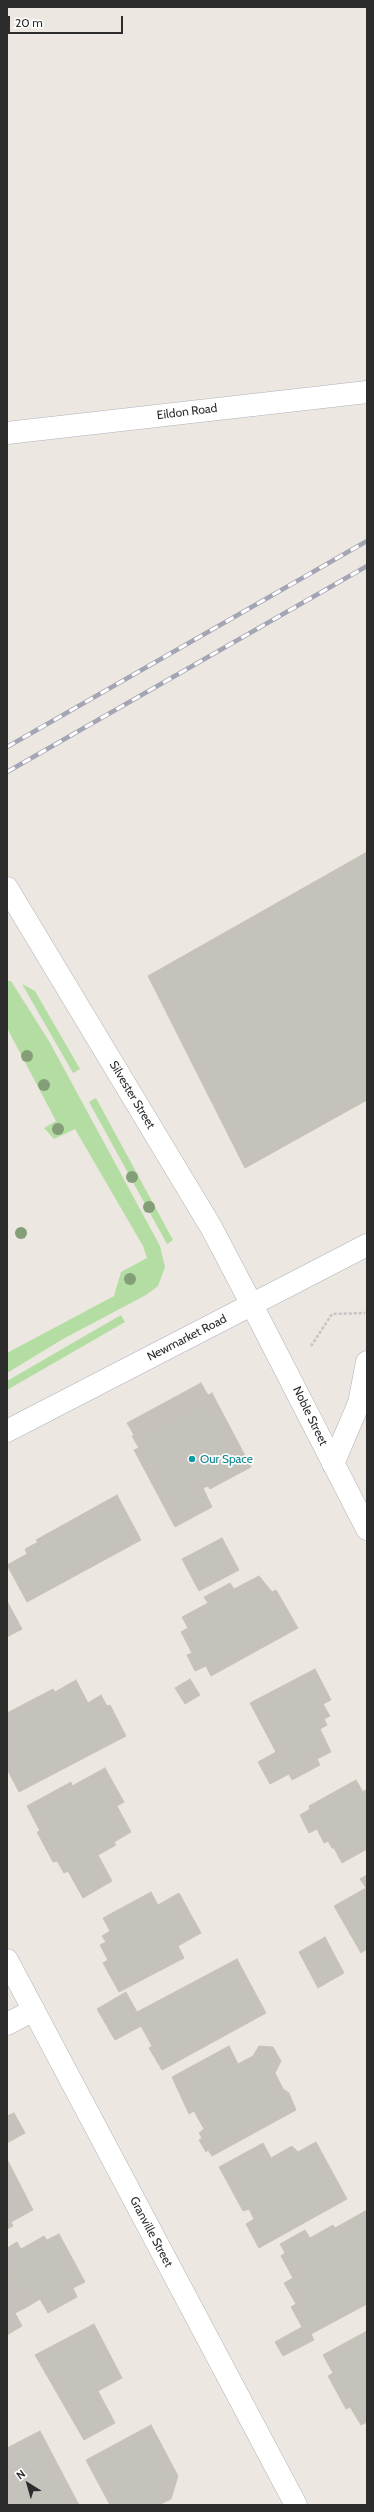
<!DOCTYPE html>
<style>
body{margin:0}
#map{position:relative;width:374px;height:2512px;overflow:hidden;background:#ece7e0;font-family:Cabin,sans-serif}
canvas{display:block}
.frame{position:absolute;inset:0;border:8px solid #2c2c2c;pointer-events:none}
.north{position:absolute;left:8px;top:2464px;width:40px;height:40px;-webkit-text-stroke:3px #fff;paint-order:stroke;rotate:323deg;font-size:11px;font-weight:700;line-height:16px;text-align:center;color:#2c2c2c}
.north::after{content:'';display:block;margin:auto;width:14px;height:18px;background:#2c2c2c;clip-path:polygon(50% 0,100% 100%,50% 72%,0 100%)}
.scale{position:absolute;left:8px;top:16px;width:115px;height:18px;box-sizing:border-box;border:2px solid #2c2c2c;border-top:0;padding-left:5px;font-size:12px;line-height:14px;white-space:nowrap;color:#2c2c2c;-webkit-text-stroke:3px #fff;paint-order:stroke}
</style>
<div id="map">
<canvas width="374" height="2512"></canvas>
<div class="frame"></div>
<div class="north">N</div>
<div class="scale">20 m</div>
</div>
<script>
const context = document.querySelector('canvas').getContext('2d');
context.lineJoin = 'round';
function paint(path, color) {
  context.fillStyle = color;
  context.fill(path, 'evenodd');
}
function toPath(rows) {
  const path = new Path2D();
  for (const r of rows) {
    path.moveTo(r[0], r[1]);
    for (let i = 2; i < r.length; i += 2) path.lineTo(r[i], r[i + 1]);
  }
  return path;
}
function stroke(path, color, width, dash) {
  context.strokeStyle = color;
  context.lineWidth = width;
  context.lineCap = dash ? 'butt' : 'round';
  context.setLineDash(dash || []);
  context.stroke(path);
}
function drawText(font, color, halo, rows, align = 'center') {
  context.font = font + ' Cabin,sans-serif';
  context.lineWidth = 3.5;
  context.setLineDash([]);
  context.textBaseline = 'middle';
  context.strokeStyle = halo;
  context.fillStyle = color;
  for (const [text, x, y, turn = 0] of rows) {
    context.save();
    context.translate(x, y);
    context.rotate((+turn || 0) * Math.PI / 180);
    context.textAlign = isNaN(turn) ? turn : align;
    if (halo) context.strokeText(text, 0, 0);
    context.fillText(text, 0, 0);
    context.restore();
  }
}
const green = toPath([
 [7,981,11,981,49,1041,160,1246,165,1267,158,1286,146,1295,63,1339,7,1373,7,1353,114,1296,121,1272,147,1258,143,1246,75,1129,54,1139,44,1128,56,1121,7,1028],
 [22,984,35,991,80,1069,73,1073],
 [96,1098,173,1240,167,1244,89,1102],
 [121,1315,125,1322,7,1390,7,1381]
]);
const building = toPath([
 [367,852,367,1100,245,1168,148,976,367,852],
 [201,1383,208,1395,134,1435,127,1423,201,1383],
 [212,1393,251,1467,210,1489,208,1486,203,1488,212,1507,175,1527,134,1450,139,1448,132,1436,212,1393],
 [117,1495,141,1540,27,1602,7,1565,27,1554,25,1549,38,1542,36,1540,117,1495],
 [222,1538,239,1570,199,1591,182,1559,222,1538],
 [259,1576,272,1592,276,1590,298,1628,211,1676,206,1666,195,1671,187,1655,192,1653,181,1632,188,1628,182,1617,208,1603,204,1597,230,1583,234,1589,259,1576],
 [7,1601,22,1629,7,1637,7,1601],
 [315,1669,331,1700,323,1704,330,1716,324,1719,327,1725,320,1729,331,1752,317,1759,320,1765,292,1780,289,1774,270,1784,258,1762,276,1752,250,1703,315,1669],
 [190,1679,200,1695,185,1704,175,1688,190,1679],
 [76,1680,88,1703,101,1695,107,1706,110,1705,126,1736,19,1792,7,1769,7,1713,53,1689,55,1692,76,1680],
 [105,1768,124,1802,117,1806,131,1832,114,1842,116,1845,98,1855,112,1881,83,1898,68,1871,64,1873,57,1861,53,1862,37,1832,40,1831,27,1806,71,1782,72,1786,105,1768],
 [356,1780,363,1792,367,1789,367,1849,342,1863,334,1848,332,1848,328,1841,324,1843,317,1829,309,1833,300,1815,310,1809,309,1806,356,1780],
 [367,1875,367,1949,361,1953,334,1906,366,1888,360,1879,367,1875],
 [151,1892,158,1905,179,1893,201,1933,178,1946,184,1958,119,1992,103,1963,108,1960,100,1945,106,1942,102,1936,110,1931,103,1918,151,1892],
 [325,1937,344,1973,318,1988,299,1952,325,1937],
 [237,1959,266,2013,162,2070,149,2048,152,2046,141,2026,115,2040,97,2009,126,1992,137,2012,237,1959],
 [229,2046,238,2064,253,2056,259,2046,273,2047,281,2061,275,2073,283,2089,289,2093,296,2110,212,2156,208,2150,206,2152,199,2140,202,2138,199,2133,204,2129,194,2111,189,2114,172,2077,229,2046],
 [14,2113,25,2133,7,2143,7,2116,14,2113],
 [316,2142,347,2199,259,2248,246,2224,254,2219,249,2209,243,2211,219,2167,263,2143,271,2158,292,2146,298,2152,316,2142],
 [7,2159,33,2210,11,2222,13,2226,7,2229,7,2159],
 [367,2210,367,2304,311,2334,314,2340,283,2356,275,2342,302,2327,291,2307,296,2304,284,2283,293,2278,281,2256,285,2253,280,2244,305,2230,310,2238,333,2225,335,2228,367,2210],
 [59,2234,85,2282,73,2288,77,2297,48,2313,40,2299,27,2307,7,2270,7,2248,17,2242,21,2249,44,2236,47,2240,59,2234],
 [7,2270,27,2307,15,2313,22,2326,7,2335,7,2270],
 [94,2324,122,2378,98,2391,115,2423,84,2440,35,2355,94,2324],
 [367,2331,367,2422,361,2425,350,2407,346,2409,328,2376,333,2373,323,2355,367,2331],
 [151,2425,178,2476,171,2499,159,2505,110,2505,86,2460,151,2425],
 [40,2431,79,2505,7,2505,7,2448,40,2431]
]);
const path = toPath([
 [311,1346,332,1314,365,1313]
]);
const street = toPath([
 [7,433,367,392],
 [252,1305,367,1529],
 [7,1960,296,2505],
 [7,2024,34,2010]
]);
const secondary = toPath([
 [7,888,211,1227,252,1305],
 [7,1431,367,1245],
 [333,1464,359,1403,367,1362]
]);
const rail = toPath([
 [7,747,367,541],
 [7,772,367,566]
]);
const trees = [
 [27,1056],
 [44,1085],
 [58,1129],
 [132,1177],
 [149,1207],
 [21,1233],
 [130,1279]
];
const markers = [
 [192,1459,4,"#0f9aa8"]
];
const streetNames = [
 ["Eildon Road",187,412,-7],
 ["Silvester Street",132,1095,59],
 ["Newmarket Road",187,1338,-27],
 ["Noble Street",310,1416,64],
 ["Granville Street",151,2232,62]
];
const cultureNames = [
 ["Our Space",200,1459]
];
paint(green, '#b4dda3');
paint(building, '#c5c1bb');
stroke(building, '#c8c3ba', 1);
stroke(street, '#b0b1bb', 23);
stroke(secondary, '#b0b1bb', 23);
stroke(path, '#c4c4c4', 2.5, [3, 2]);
stroke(street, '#fff', 22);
stroke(secondary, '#fff', 22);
stroke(rail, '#a3a5b4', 4.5);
stroke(rail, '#fff', 3, [9]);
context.fillStyle = '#849e78';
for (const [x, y] of trees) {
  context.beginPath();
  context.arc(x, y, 6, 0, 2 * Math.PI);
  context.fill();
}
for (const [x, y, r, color] of markers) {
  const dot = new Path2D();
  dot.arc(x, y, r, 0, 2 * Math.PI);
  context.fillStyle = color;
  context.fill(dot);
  stroke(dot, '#fff', 1.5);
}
drawText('12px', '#2c2c2c', '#fff', streetNames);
drawText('12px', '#0d838f', '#fff', cultureNames, 'left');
</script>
